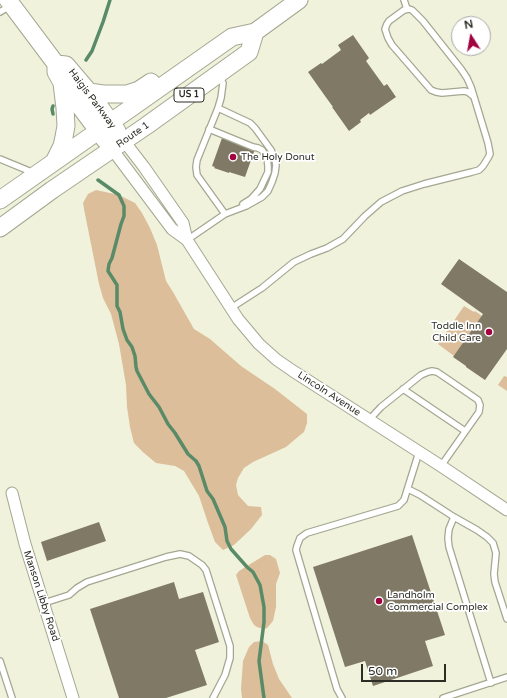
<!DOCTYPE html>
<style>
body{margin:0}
#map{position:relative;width:507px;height:698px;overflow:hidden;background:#f0f2dc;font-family:"Varela Round",sans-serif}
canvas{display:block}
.north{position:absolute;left:451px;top:16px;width:40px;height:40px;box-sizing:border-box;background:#fff;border:1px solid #ababa8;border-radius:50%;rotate:349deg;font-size:11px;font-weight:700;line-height:16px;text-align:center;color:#2c2d25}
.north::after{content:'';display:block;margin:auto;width:14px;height:18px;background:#a10340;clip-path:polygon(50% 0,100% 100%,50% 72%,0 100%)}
.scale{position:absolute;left:361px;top:664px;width:85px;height:18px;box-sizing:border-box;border:2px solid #2c2d25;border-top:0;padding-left:5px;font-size:12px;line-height:14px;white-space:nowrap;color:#2c2d25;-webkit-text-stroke:3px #fff;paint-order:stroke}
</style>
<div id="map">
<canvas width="507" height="698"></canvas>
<div class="north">N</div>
<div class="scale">50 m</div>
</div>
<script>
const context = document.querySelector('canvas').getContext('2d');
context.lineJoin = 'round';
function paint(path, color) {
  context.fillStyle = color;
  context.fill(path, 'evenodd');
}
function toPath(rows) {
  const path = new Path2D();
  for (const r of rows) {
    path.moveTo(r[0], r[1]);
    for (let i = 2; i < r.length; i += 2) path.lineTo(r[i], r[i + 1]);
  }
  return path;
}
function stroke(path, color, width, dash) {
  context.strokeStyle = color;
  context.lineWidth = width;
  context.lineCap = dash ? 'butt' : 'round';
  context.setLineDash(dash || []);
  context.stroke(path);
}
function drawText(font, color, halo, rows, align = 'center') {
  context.font = font + ' "Varela Round",sans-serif';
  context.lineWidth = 3.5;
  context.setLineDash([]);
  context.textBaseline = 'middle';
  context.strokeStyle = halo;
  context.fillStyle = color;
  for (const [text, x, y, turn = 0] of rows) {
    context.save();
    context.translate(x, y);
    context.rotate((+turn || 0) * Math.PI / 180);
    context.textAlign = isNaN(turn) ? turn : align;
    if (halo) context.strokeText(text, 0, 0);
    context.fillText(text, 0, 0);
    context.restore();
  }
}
const green = toPath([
 [96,190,119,195,135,203,142,213,150,228,157,245,166,281,173,292,194,329,210,339,241,366,275,389,307,414,307,423,304,432,299,436,286,447,253,462,244,468,238,478,236,485,238,495,248,506,261,507,262,515,251,529,234,545,223,550,215,542,208,523,199,496,184,471,175,466,156,463,144,453,134,443,130,427,127,407,126,385,119,344,111,314,103,298,99,284,84,209,83,203,88,194],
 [464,306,474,312,475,311,482,316,454,356,438,344],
 [504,376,507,377,507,391,498,385],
 [265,555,270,555,276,559,280,573,276,584,276,607,273,621,267,628,264,629,257,627,254,625,250,618,236,575,239,571],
 [262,641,268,645,273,664,279,679,292,698,242,698,241,689,243,661,249,647,254,642]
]);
const stream = toPath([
 [86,60,92,51,103,22,110,0],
 [53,106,52,109,53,114],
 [98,180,119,195,124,206,124,216,121,224,112,258,109,264,108,271,117,285,117,306,120,312,123,329,127,340,132,347,135,356,136,367,137,371,149,394,159,407,168,424,175,433,188,454,196,461,199,466,207,491,213,499,225,527,227,541,231,549,247,567,253,572,260,585,264,607,264,622,259,661,264,698]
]);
const building = toPath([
 [353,35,369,58,366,61,384,86,387,84,396,97,370,115,369,113,360,120,361,122,349,131,332,107,333,107,325,96,308,72,321,63,322,64,341,50,338,45],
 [222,138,255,149,245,177,229,172,229,173,214,168,215,167,212,166],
 [459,259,507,292,507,349,485,380,466,367,466,366,453,357,483,314,441,284],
 [99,522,106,541,47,561,41,542],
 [412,535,445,635,425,641,433,666,373,686,365,661,345,667,313,567],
 [174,582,179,599,203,592,219,642,195,650,207,685,166,698,119,698,90,609]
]);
const service = toPath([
 [404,0,407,9],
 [0,12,10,6],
 [218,108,221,98,223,83,219,76],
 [209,129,253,147,258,148,262,150,267,158,268,166,268,172,260,189,251,199,243,204],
 [0,159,34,173],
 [187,240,225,214,246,206,262,197,268,191,272,182,275,173,276,165,275,159,271,150,255,128,250,123,218,108,197,160,196,167,197,175,225,214],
 [231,308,262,288,294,262,311,254,327,248,343,239,365,216,381,202,402,191,424,184,472,172,479,170,483,166,488,158,490,154,488,143,471,87,467,78,461,69,423,21,412,10,409,9,404,10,389,21,387,24,385,29,388,38,392,45,431,90,436,92,442,93,464,91,468,92,474,97],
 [403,389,465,431],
 [369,420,381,407,421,375,428,372,432,371,437,372,443,376,478,400,480,405,479,412,441,466],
 [408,489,420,495,454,517,477,530,487,537,493,543,496,553,494,574,495,582,507,619],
 [454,517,449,529,448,538,449,547,491,683],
 [44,603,69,595,77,588,87,582,166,557,180,554,189,556,202,565,206,570,230,646,230,658,225,675,213,698],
 [0,661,12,698],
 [342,698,337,689,296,550,297,546,300,538,307,533,398,506,404,500,419,452],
 [443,698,507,677]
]);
const minor = toPath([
 [124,141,144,167,183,223,187,240,238,319,259,344,277,360,293,371,441,466,507,510],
 [112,149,172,229,187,240],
 [12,493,25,544,73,698]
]);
const primary = toPath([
 [8,0,56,64,56,72,61,81,105,140],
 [56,64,66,65,89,92,117,131],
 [89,92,103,94,127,94,139,90,151,82],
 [54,162,62,146,64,137,66,126,65,108,62,83],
 [0,200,232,37,255,32,299,0],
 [0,228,52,190,146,126,249,52,255,32]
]);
const markers = [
 [233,157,4,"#a10340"],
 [489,332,4,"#a10340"],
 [379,601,4,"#a10340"]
];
const shields = [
 [189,95,30]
];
const shieldNames = [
 ["US 1",189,95]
];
const streetNames = [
 ["Haigis Parkway",92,99,53],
 ["Route 1",133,135,-35],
 ["Lincoln Avenue",329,394,33],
 ["Manson Libby Road",41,596,72]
];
const poiNames = [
 ["The Holy Donut",241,157],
 ["Toddle Inn",481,326,"right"],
 ["Child Care",481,338,"right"],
 ["Landholm",387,595],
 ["Commercial Complex",387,607]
];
paint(green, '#dcbe9a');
stroke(stream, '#5a8b68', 3.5);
paint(building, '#807966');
stroke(service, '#a4a791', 8);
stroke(minor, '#a4a791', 13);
stroke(primary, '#a4a791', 19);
stroke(service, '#fff', 5.5);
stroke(minor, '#fff', 11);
stroke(primary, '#fff', 17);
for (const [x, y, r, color] of markers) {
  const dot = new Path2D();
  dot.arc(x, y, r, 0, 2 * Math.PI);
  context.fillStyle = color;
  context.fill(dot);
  stroke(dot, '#fff', 1.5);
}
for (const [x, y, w] of shields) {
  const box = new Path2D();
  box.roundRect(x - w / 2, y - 7, w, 14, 3);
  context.fillStyle = '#fff';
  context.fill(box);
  stroke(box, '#2c2d25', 1);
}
drawText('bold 9px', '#2c2d25', null, shieldNames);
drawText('10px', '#2c2d25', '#fff', streetNames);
drawText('10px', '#2c2d25', '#fff', poiNames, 'left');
</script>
